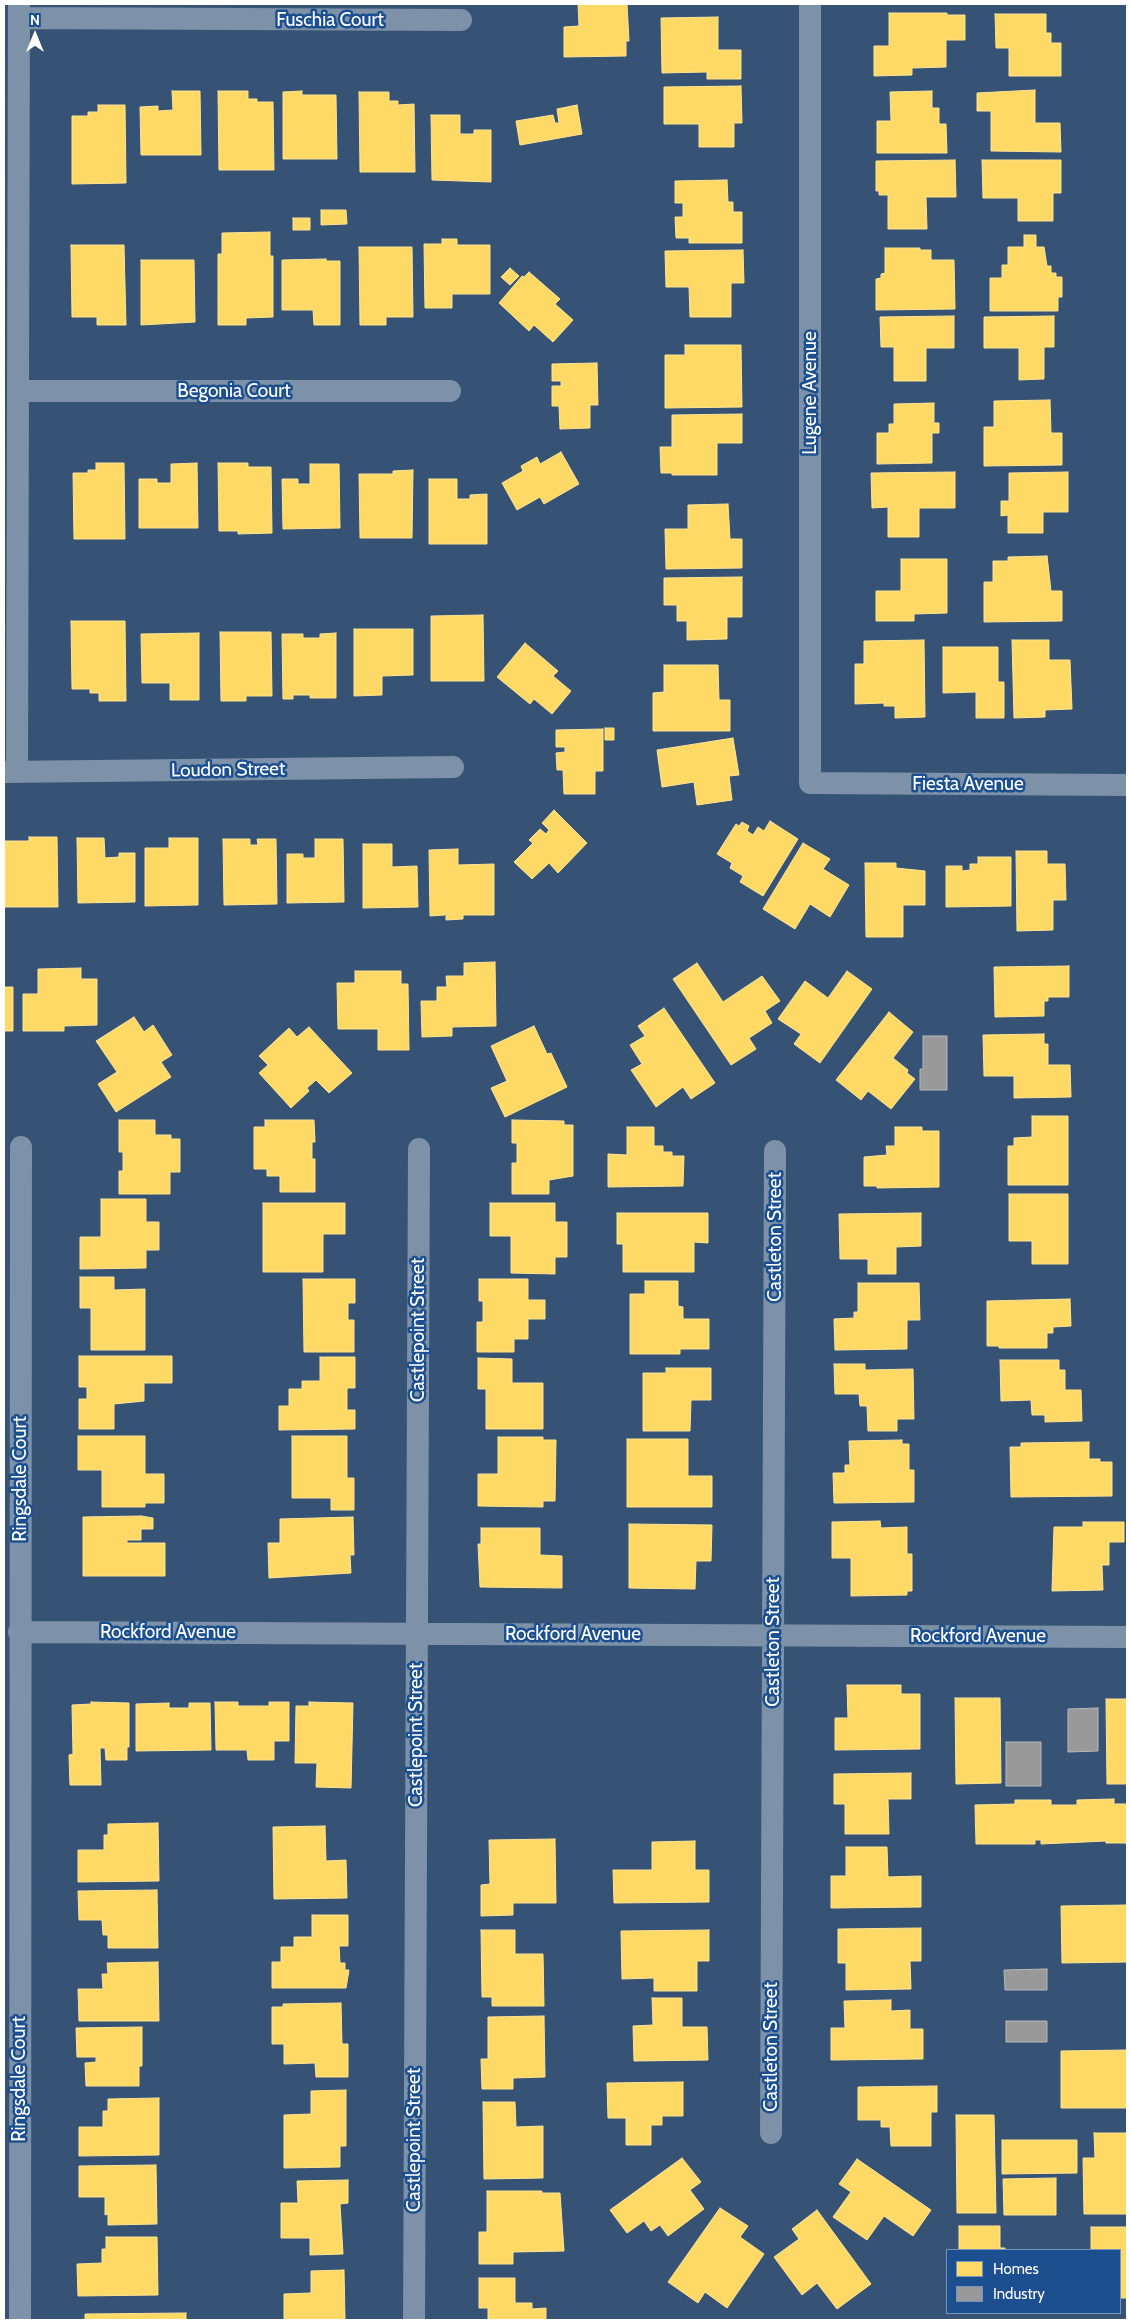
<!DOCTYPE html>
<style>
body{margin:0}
#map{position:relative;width:1131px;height:2324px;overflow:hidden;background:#365274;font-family:Cabin,sans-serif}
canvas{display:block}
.frame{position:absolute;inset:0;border:5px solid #fff;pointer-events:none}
.legend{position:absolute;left:946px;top:2249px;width:175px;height:65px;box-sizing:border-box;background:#1b4f8f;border:1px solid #7695bc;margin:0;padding:6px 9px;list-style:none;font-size:15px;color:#fff}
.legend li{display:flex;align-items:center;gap:10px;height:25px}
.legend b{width:25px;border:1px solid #7695bc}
.north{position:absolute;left:10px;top:10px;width:50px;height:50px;-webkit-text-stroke:4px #1b4f8f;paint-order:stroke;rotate:0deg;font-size:14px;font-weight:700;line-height:20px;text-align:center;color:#fff}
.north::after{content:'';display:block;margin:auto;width:18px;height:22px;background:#fff;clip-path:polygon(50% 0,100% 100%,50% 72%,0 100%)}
</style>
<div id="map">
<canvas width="1131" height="2324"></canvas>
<div class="frame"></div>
<ul class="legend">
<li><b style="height:14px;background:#ffd966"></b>Homes</li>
<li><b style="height:14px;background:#999"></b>Industry</li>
</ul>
<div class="north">N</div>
</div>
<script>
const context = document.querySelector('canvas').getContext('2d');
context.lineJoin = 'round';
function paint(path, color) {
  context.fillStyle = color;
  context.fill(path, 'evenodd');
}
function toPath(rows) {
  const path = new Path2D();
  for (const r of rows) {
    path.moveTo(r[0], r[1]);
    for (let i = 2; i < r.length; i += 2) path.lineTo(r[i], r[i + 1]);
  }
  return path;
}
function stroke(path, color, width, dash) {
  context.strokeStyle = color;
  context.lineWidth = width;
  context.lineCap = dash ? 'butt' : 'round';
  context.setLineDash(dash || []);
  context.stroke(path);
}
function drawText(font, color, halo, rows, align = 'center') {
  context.font = font + ' Cabin,sans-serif';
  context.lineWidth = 5;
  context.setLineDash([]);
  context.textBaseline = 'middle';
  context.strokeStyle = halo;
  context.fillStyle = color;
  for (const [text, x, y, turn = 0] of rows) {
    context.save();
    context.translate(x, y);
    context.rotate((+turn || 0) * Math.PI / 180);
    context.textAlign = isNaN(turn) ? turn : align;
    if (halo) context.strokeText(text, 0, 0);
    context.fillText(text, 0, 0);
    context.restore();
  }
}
const homes = toPath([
 [578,4,627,4,629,41,626,41,626,56,564,57,564,27,579,26,578,4],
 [889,13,947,13,947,15,965,15,965,40,946,40,946,67,912,68,912,75,874,76,874,46,889,46,889,13],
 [995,14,1046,14,1046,33,1051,33,1051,43,1061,43,1061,76,1009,76,1009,48,996,48,995,14],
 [718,17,718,50,741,50,741,79,707,79,707,72,662,73,661,18,718,17],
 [741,86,742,123,734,123,734,147,699,147,699,124,664,124,664,87,741,86],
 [1035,90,1035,123,1060,123,1061,152,991,151,991,111,977,111,977,93,1035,90],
 [172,91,200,91,201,155,141,155,140,107,158,106,158,111,173,110,172,91],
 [218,91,248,91,248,99,257,99,257,102,273,102,274,170,219,170,218,91],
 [302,91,302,95,336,95,337,159,283,159,283,92,302,91],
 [932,91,932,108,939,108,939,124,946,124,947,153,877,153,877,121,891,121,890,92,932,91],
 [359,92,389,92,389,101,398,101,398,105,414,104,415,172,360,172,359,92],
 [98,105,125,105,126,183,72,184,72,116,88,116,88,112,98,112,98,105],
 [577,105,582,134,520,145,516,121,553,115,555,123,559,123,557,109,577,105],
 [431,115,460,115,460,134,474,134,474,130,491,130,491,182,432,180,431,115],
 [955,160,956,197,926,197,927,229,888,229,888,195,879,195,879,191,876,191,876,161,955,160],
 [982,160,1061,160,1061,193,1053,193,1053,221,1018,221,1018,198,983,198,982,160],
 [727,180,728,202,733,202,733,212,742,212,742,243,689,243,689,238,676,238,675,217,683,217,683,203,675,203,675,181,727,180],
 [321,210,346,210,347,224,321,225,321,210],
 [293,218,310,218,310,230,293,230,293,218],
 [270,232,270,256,273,256,273,317,246,318,246,325,218,325,218,254,222,254,222,233,270,232],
 [1024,235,1036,235,1036,247,1044,247,1047,266,1051,266,1051,273,1056,273,1056,277,1062,277,1062,297,1058,297,1058,311,990,311,990,278,1002,278,1002,265,1008,265,1008,247,1024,247,1024,235],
 [442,239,457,239,457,245,490,245,490,294,452,294,452,308,425,308,424,244,442,244,442,239],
 [71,245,124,245,126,325,97,325,97,317,72,317,71,245],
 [359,247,412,247,413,317,386,317,386,325,360,325,359,247],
 [885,248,920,248,920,250,931,250,931,260,954,260,955,309,876,310,876,279,881,278,881,274,885,273,885,248],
 [743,250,744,283,731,283,731,317,690,317,689,287,666,287,665,251,743,250],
 [326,259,326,261,340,261,340,325,314,325,313,310,282,310,282,260,326,259],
 [141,260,194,260,195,322,141,325,141,260],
 [510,268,519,276,510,285,501,277,510,268],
 [529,272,560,299,555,304,573,320,553,342,534,325,529,331,499,303,522,276,524,277,529,272],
 [954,316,954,348,926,348,926,381,894,381,894,347,881,347,880,317,954,316],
 [1054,316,1054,347,1044,347,1044,379,1019,380,1019,348,984,348,984,317,1054,316],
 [685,345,741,345,742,407,665,408,665,355,685,355,685,345],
 [597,363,598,405,590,405,590,428,560,429,559,406,552,406,552,386,561,386,561,381,552,381,552,364,597,363],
 [1050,400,1051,433,1062,433,1062,465,984,466,984,427,994,427,994,401,1050,400],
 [934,403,934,423,939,423,939,433,932,433,932,463,877,464,877,433,889,433,889,424,894,424,894,404,934,403],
 [742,414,742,443,717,443,717,475,672,475,672,473,661,473,660,447,672,447,672,415,742,414],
 [561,452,579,484,544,504,540,497,517,510,502,483,523,471,521,466,537,457,540,464,561,452],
 [96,463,124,463,125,539,74,539,73,473,88,473,88,470,96,470,96,463],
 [197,463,198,528,139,528,139,479,157,479,157,483,171,483,171,464,197,463],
 [218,463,248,463,248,467,271,467,272,533,238,534,238,531,219,531,218,463],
 [310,464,339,464,340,528,283,529,282,479,298,479,298,484,310,484,310,464],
 [413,470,412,538,360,538,359,474,393,474,393,471,413,470],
 [955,472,955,508,919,508,919,537,888,537,888,507,872,508,871,473,955,472],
 [1068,472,1068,512,1043,512,1043,533,1008,533,1008,515,1001,516,1001,501,1009,501,1009,473,1068,472],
 [429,479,457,479,457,499,470,499,470,495,487,494,487,544,429,544,429,479],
 [728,504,730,539,742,539,742,568,666,569,665,529,688,529,688,505,728,504],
 [1047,556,1051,591,1062,591,1062,621,984,622,984,582,993,582,993,561,1008,561,1008,557,1047,556],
 [901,559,947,559,947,613,914,614,914,621,876,621,876,591,901,591,901,559],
 [742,577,742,617,727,617,727,639,687,640,687,621,677,621,677,605,664,605,664,578,742,577],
 [483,615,484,681,431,681,431,616,483,615],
 [71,621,125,621,126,701,99,701,99,693,90,693,90,689,72,689,71,621],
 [354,629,413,629,413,675,382,676,382,695,354,696,354,629],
 [220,632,271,632,272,696,246,696,246,701,221,701,220,632],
 [199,633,199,700,170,700,170,683,142,683,141,634,199,633],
 [336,633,336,698,310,698,310,695,293,695,293,699,283,699,282,634,303,634,303,638,320,638,320,634,336,633],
 [924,640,925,717,895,718,895,706,884,706,884,703,855,704,855,664,864,664,864,641,924,640],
 [1012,640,1049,640,1049,660,1070,660,1072,709,1045,710,1045,717,1014,718,1012,640],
 [525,643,558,671,553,676,571,691,552,714,534,699,530,704,497,677,525,643],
 [943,647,998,647,998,682,1004,682,1004,718,976,718,976,692,943,693,943,647],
 [664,665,718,665,719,700,730,700,730,731,653,731,653,693,664,692,664,665],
 [605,728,614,728,614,740,605,740,605,728],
 [603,729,603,771,595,771,595,794,564,794,563,770,557,770,556,753,565,752,565,747,556,747,556,730,603,729],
 [733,738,739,775,729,776,732,800,697,805,694,782,662,787,657,750,733,738],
 [554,810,587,843,558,873,549,863,532,879,514,862,533,843,529,840,540,829,546,834,549,830,542,823,554,810],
 [770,821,798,839,763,896,740,882,743,876,730,868,732,863,717,854,736,824,739,826,742,822,749,826,747,831,753,835,758,827,764,831,770,821],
 [29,837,57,837,58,907,4,907,4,841,29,841,29,837],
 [77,838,104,838,105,858,119,857,119,853,135,853,135,902,78,903,77,838],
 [169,838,198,838,198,905,145,906,145,848,169,848,169,838],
 [223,839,250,839,250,845,258,845,257,839,276,839,277,904,224,905,223,839],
 [315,839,343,839,344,902,287,903,287,854,303,854,303,858,315,858,315,839],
 [803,843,830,859,823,869,849,885,830,917,810,904,795,929,763,909,803,843],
 [363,844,392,844,392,867,417,866,418,907,363,908,363,844],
 [458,849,458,865,494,864,494,915,463,915,463,919,446,920,446,912,445,915,430,916,429,850,458,849],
 [1016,851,1047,851,1047,864,1065,864,1066,900,1053,900,1053,930,1017,931,1016,851],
 [978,857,1011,857,1011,906,946,907,946,866,962,866,962,871,970,870,970,864,978,864,978,857],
 [865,863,896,863,896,868,925,871,925,905,903,905,903,937,866,937,865,863],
 [495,962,496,1026,452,1027,452,1036,422,1037,421,1001,437,1001,437,987,447,987,446,976,464,976,464,963,495,962],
 [697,963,723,1002,762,976,780,1001,765,1011,772,1023,749,1038,756,1049,731,1065,673,979,697,963],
 [1069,966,1069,997,1048,997,1048,1001,1044,1001,1044,1016,995,1017,994,967,1069,966],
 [81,968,81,979,97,979,97,1025,64,1026,64,1031,23,1031,23,994,38,994,38,969,81,968],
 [355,971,401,971,401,984,408,984,409,1050,378,1050,378,1029,338,1029,337,983,355,983,355,971],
 [847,971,872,989,820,1063,794,1044,801,1034,778,1019,805,981,828,998,847,971],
 [4,987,13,987,13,1031,4,1031,4,987],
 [664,1008,715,1083,691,1099,683,1087,656,1107,631,1070,642,1064,630,1045,645,1036,638,1026,664,1008],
 [889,1012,913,1032,893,1058,908,1070,907,1073,915,1079,891,1109,868,1091,861,1100,836,1080,889,1012],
 [134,1017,144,1032,153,1025,172,1055,161,1062,171,1077,116,1112,98,1084,117,1072,96,1041,134,1017],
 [534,1026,547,1054,551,1053,567,1087,505,1117,491,1088,507,1081,491,1046,534,1026],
 [309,1027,352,1073,329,1093,316,1080,307,1088,309,1091,291,1108,259,1073,268,1065,259,1056,289,1028,297,1037,309,1027],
 [1044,1034,1044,1044,1048,1044,1048,1065,1070,1065,1071,1097,1014,1098,1014,1076,984,1076,983,1035,1044,1034],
 [1032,1116,1068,1116,1068,1185,1008,1185,1008,1146,1014,1146,1014,1138,1032,1137,1032,1116],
 [119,1120,155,1120,155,1135,171,1135,171,1139,180,1139,180,1172,170,1172,170,1194,119,1194,119,1171,123,1171,123,1152,119,1152,119,1120],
 [265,1120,314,1120,315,1142,312,1142,312,1159,315,1159,315,1192,280,1192,280,1176,267,1176,267,1169,254,1169,254,1127,265,1127,265,1120],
 [512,1120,564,1121,564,1125,573,1125,573,1176,549,1180,549,1194,512,1194,512,1163,517,1163,517,1143,512,1143,512,1120],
 [627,1127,654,1127,654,1146,663,1146,663,1152,672,1152,672,1156,684,1156,683,1186,608,1187,608,1154,627,1155,627,1127],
 [895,1127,922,1127,922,1131,939,1131,939,1187,877,1188,877,1186,864,1186,864,1157,887,1155,886,1146,895,1146,895,1127],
 [1009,1194,1068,1194,1068,1264,1032,1264,1032,1241,1009,1241,1009,1194],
 [101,1199,146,1199,146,1222,159,1222,159,1250,146,1250,146,1268,80,1269,80,1237,101,1237,101,1199],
 [263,1203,345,1203,345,1234,323,1234,323,1272,263,1272,263,1203],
 [490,1203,555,1203,555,1222,567,1222,567,1257,555,1257,555,1274,511,1273,511,1236,490,1236,490,1203],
 [617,1213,708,1213,708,1243,694,1242,694,1272,623,1272,623,1244,617,1244,617,1213],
 [921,1213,921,1246,896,1247,896,1274,868,1274,868,1259,840,1259,839,1214,921,1213],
 [80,1277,114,1277,114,1290,145,1289,145,1350,91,1350,91,1308,80,1308,80,1277],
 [303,1279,355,1279,355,1303,348,1303,348,1320,354,1320,354,1352,304,1352,303,1279],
 [479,1279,528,1279,528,1300,545,1300,545,1319,528,1319,528,1339,514,1339,514,1352,477,1352,477,1322,483,1322,483,1301,479,1301,479,1279],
 [645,1281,678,1281,678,1306,683,1307,683,1319,709,1319,709,1349,680,1349,680,1354,630,1354,630,1294,645,1294,645,1281],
 [858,1283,919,1283,920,1320,907,1320,907,1349,835,1350,834,1319,854,1318,854,1312,858,1312,858,1283],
 [1070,1299,1071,1326,1053,1327,1053,1333,1047,1333,1047,1348,999,1348,999,1346,987,1346,987,1301,1070,1299],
 [79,1356,172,1356,172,1383,144,1383,144,1401,114,1404,114,1429,79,1429,79,1399,87,1399,87,1387,79,1387,79,1356],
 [320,1357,355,1357,355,1388,347,1388,347,1410,355,1410,355,1429,279,1430,279,1406,289,1406,289,1389,302,1389,302,1381,320,1381,320,1357],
 [478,1358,512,1359,512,1383,543,1383,543,1429,486,1429,486,1389,478,1389,478,1358],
 [1000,1360,1059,1360,1059,1370,1065,1370,1065,1390,1081,1390,1082,1421,1045,1422,1045,1415,1032,1415,1031,1400,1001,1401,1000,1360],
 [834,1364,865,1364,865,1370,913,1369,914,1419,897,1419,897,1431,868,1431,867,1406,860,1406,859,1394,835,1394,834,1364],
 [666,1368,711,1368,711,1400,691,1400,690,1431,643,1431,643,1373,666,1373,666,1368],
 [78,1436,145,1436,145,1474,164,1474,164,1503,145,1503,145,1507,102,1507,102,1470,78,1470,78,1436],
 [292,1436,347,1436,347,1478,354,1478,354,1510,331,1510,331,1498,292,1498,292,1436],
 [498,1437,543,1437,543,1440,556,1440,555,1501,543,1501,543,1507,478,1506,478,1474,498,1474,498,1437],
 [627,1439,688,1439,688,1476,712,1476,712,1507,627,1507,627,1439],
 [902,1440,902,1444,909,1444,909,1470,914,1470,914,1502,834,1503,833,1473,845,1473,845,1465,850,1465,849,1441,902,1440],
 [1089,1442,1089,1459,1100,1459,1100,1462,1112,1462,1112,1496,1011,1497,1010,1447,1021,1447,1021,1443,1089,1442],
 [141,1516,153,1518,153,1529,141,1529,141,1540,127,1540,127,1543,165,1543,165,1576,83,1576,83,1517,141,1516],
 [353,1517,354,1555,350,1555,351,1573,269,1578,268,1543,280,1543,280,1519,353,1517],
 [880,1521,881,1528,907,1527,907,1554,912,1554,912,1591,907,1591,907,1595,851,1596,851,1558,832,1558,832,1522,880,1521],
 [1083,1522,1124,1522,1124,1542,1109,1542,1109,1565,1102,1565,1103,1590,1052,1591,1054,1527,1083,1527,1083,1522],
 [629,1524,712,1525,711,1561,696,1561,695,1589,629,1588,629,1524],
 [481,1528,540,1528,540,1555,562,1556,562,1588,480,1587,478,1544,481,1544,481,1528],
 [847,1685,901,1685,901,1694,920,1694,920,1749,835,1750,835,1718,848,1718,847,1685],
 [955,1698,1000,1698,1001,1783,956,1784,955,1698],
 [1106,1699,1127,1699,1127,1784,1107,1784,1106,1699],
 [91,1702,129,1703,129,1747,127,1747,127,1760,106,1760,105,1748,100,1748,101,1785,70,1785,69,1755,73,1754,72,1705,91,1704,91,1702],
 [215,1702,238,1702,238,1706,269,1706,269,1702,289,1702,289,1741,274,1741,274,1760,248,1760,247,1750,216,1750,215,1702],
 [309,1702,353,1703,351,1788,316,1787,317,1763,295,1763,296,1706,309,1706,309,1702],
 [169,1703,169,1708,189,1708,189,1703,210,1703,211,1750,136,1751,136,1704,169,1703],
 [911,1773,911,1799,888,1799,889,1834,845,1834,845,1804,834,1804,834,1774,911,1773],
 [1114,1799,1114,1804,1127,1804,1127,1847,1126,1843,1106,1843,1106,1841,1041,1844,1041,1840,1035,1840,1035,1844,976,1844,975,1805,1015,1804,1015,1800,1051,1800,1051,1805,1077,1805,1077,1800,1114,1799],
 [158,1823,159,1881,78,1882,78,1850,104,1850,104,1835,108,1835,108,1824,158,1823],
 [325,1826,326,1861,346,1860,347,1898,274,1899,273,1827,325,1826],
 [555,1839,556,1903,513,1903,513,1915,481,1916,481,1885,490,1884,489,1840,555,1839],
 [695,1841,695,1870,709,1870,709,1902,614,1903,613,1870,652,1870,652,1842,695,1841],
 [846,1847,887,1847,888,1877,921,1876,921,1907,831,1908,831,1876,846,1876,846,1847],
 [157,1890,158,1948,108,1948,108,1935,103,1935,102,1920,79,1920,78,1891,157,1890],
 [1127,1905,1127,1962,1062,1963,1061,1906,1127,1905],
 [312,1915,348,1915,348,1946,339,1946,340,1963,345,1963,345,1970,349,1970,346,1988,272,1988,272,1962,281,1962,281,1947,294,1947,294,1937,312,1937,312,1915],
 [921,1928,921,1961,910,1961,911,1989,846,1990,846,1963,838,1963,838,1929,921,1928],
 [481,1930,515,1930,515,1954,543,1954,544,2006,492,2006,492,1997,482,1997,481,1930],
 [709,1930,709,1961,697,1961,697,1991,654,1991,654,1978,622,1979,621,1931,709,1930],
 [158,1962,159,2021,79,2021,78,1989,103,1989,102,1974,108,1974,107,1963,158,1962],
 [652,1998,682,1998,682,2027,707,2027,708,2060,634,2061,633,2026,653,2025,652,1998],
 [891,2000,891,2011,910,2010,910,2029,923,2029,923,2059,831,2060,831,2028,845,2028,844,2001,891,2000],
 [341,2003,342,2044,348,2044,348,2077,316,2077,315,2063,284,2064,284,2044,272,2044,272,2007,283,2007,283,2004,341,2003],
 [544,2016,545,2077,513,2078,513,2089,482,2089,481,2059,488,2059,488,2017,544,2016],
 [142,2027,142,2066,139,2066,139,2086,86,2086,85,2063,96,2062,96,2057,77,2057,76,2028,142,2027],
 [1127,2050,1127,2108,1061,2108,1061,2051,1127,2050],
 [683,2082,683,2116,662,2116,662,2125,651,2125,651,2145,626,2145,626,2118,608,2118,607,2083,683,2082],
 [937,2086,937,2112,931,2112,931,2146,891,2146,890,2127,881,2127,881,2120,858,2120,858,2087,937,2086],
 [346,2090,346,2146,340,2146,340,2167,284,2168,284,2115,311,2114,311,2091,346,2090],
 [159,2098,159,2155,79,2156,79,2127,103,2127,103,2111,108,2111,108,2099,159,2098],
 [483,2102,515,2102,516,2127,543,2126,543,2178,484,2179,483,2102],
 [956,2115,994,2115,996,2213,957,2213,956,2115],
 [1094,2133,1127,2133,1127,2214,1084,2214,1083,2158,1095,2158,1094,2133],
 [1002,2140,1077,2140,1077,2173,1002,2174,1002,2140],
 [682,2158,701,2182,690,2190,704,2209,668,2236,660,2225,651,2231,644,2221,627,2233,610,2210,682,2158],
 [857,2159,931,2210,913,2236,884,2216,867,2240,833,2217,851,2192,839,2184,857,2159],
 [156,2165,157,2224,108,2225,108,2214,105,2215,105,2197,79,2197,79,2166,156,2165],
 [1056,2178,1056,2215,1004,2215,1003,2179,1056,2178],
 [348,2180,348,2203,340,2204,343,2254,310,2255,310,2238,281,2238,281,2203,298,2203,297,2181,348,2180],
 [487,2191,542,2191,542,2193,560,2193,564,2251,513,2252,513,2264,479,2264,479,2232,487,2232,487,2191],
 [720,2208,748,2226,740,2237,764,2254,727,2308,705,2292,698,2303,668,2282,720,2208],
 [817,2210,871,2284,837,2309,817,2283,802,2295,774,2257,799,2239,792,2229,817,2210],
 [959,2226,1000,2226,1000,2248,1005,2248,1005,2250,959,2250,959,2226],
 [1091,2227,1127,2227,1127,2298,1120,2298,1120,2250,1091,2250,1091,2227],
 [106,2237,157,2237,158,2295,78,2296,77,2264,102,2263,102,2249,106,2249,106,2237],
 [344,2270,345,2320,284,2320,284,2294,311,2293,311,2271,344,2270],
 [479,2278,515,2278,515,2303,532,2303,532,2309,546,2308,546,2320,488,2320,488,2308,479,2308,479,2278],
 [186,2313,186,2320,85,2320,85,2314,186,2313]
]);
const industry = toPath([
 [923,1036,947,1036,947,1090,920,1090,920,1069,923,1069,923,1036],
 [1098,1708,1098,1751,1068,1752,1068,1709,1098,1708],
 [1006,1742,1041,1742,1041,1786,1006,1786,1006,1742],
 [1047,1969,1047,1990,1005,1990,1004,1970,1047,1969],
 [1006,2021,1047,2021,1047,2042,1006,2042,1006,2021]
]);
const minor = toPath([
 [810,4,810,783,1127,785],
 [19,18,461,20],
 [18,391,450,391],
 [4,772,453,767],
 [17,772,19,4],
 [19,1632,1127,1637],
 [771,2133,775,1151],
 [20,2320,21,1147],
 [414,2320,419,1149]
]);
const streetNames = [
 ["Fuschia Court",330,20],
 ["Begonia Court",234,391],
 ["Lugene Avenue",810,393,-90],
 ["Loudon Street",228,770,-1],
 ["Fiesta Avenue",968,784],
 ["Castleton Street",775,1237,-90],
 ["Castlepoint Street",418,1330,-90],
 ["Ringsdale Court",20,1479,-90],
 ["Rockford Avenue",168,1632],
 ["Rockford Avenue",573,1634],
 ["Rockford Avenue",978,1636],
 ["Castleton Street",773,1642,-90],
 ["Castlepoint Street",416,1735,-90],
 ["Castleton Street",771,2047,-90],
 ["Ringsdale Court",19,2079,-90],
 ["Castlepoint Street",414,2140,-90]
];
paint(homes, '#ffd966');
stroke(homes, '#ffe494', 1);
paint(industry, '#999');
stroke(industry, '#b8b8b8', 1);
stroke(minor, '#7d92a8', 22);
drawText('19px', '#fff', '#1b4f8f', streetNames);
</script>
